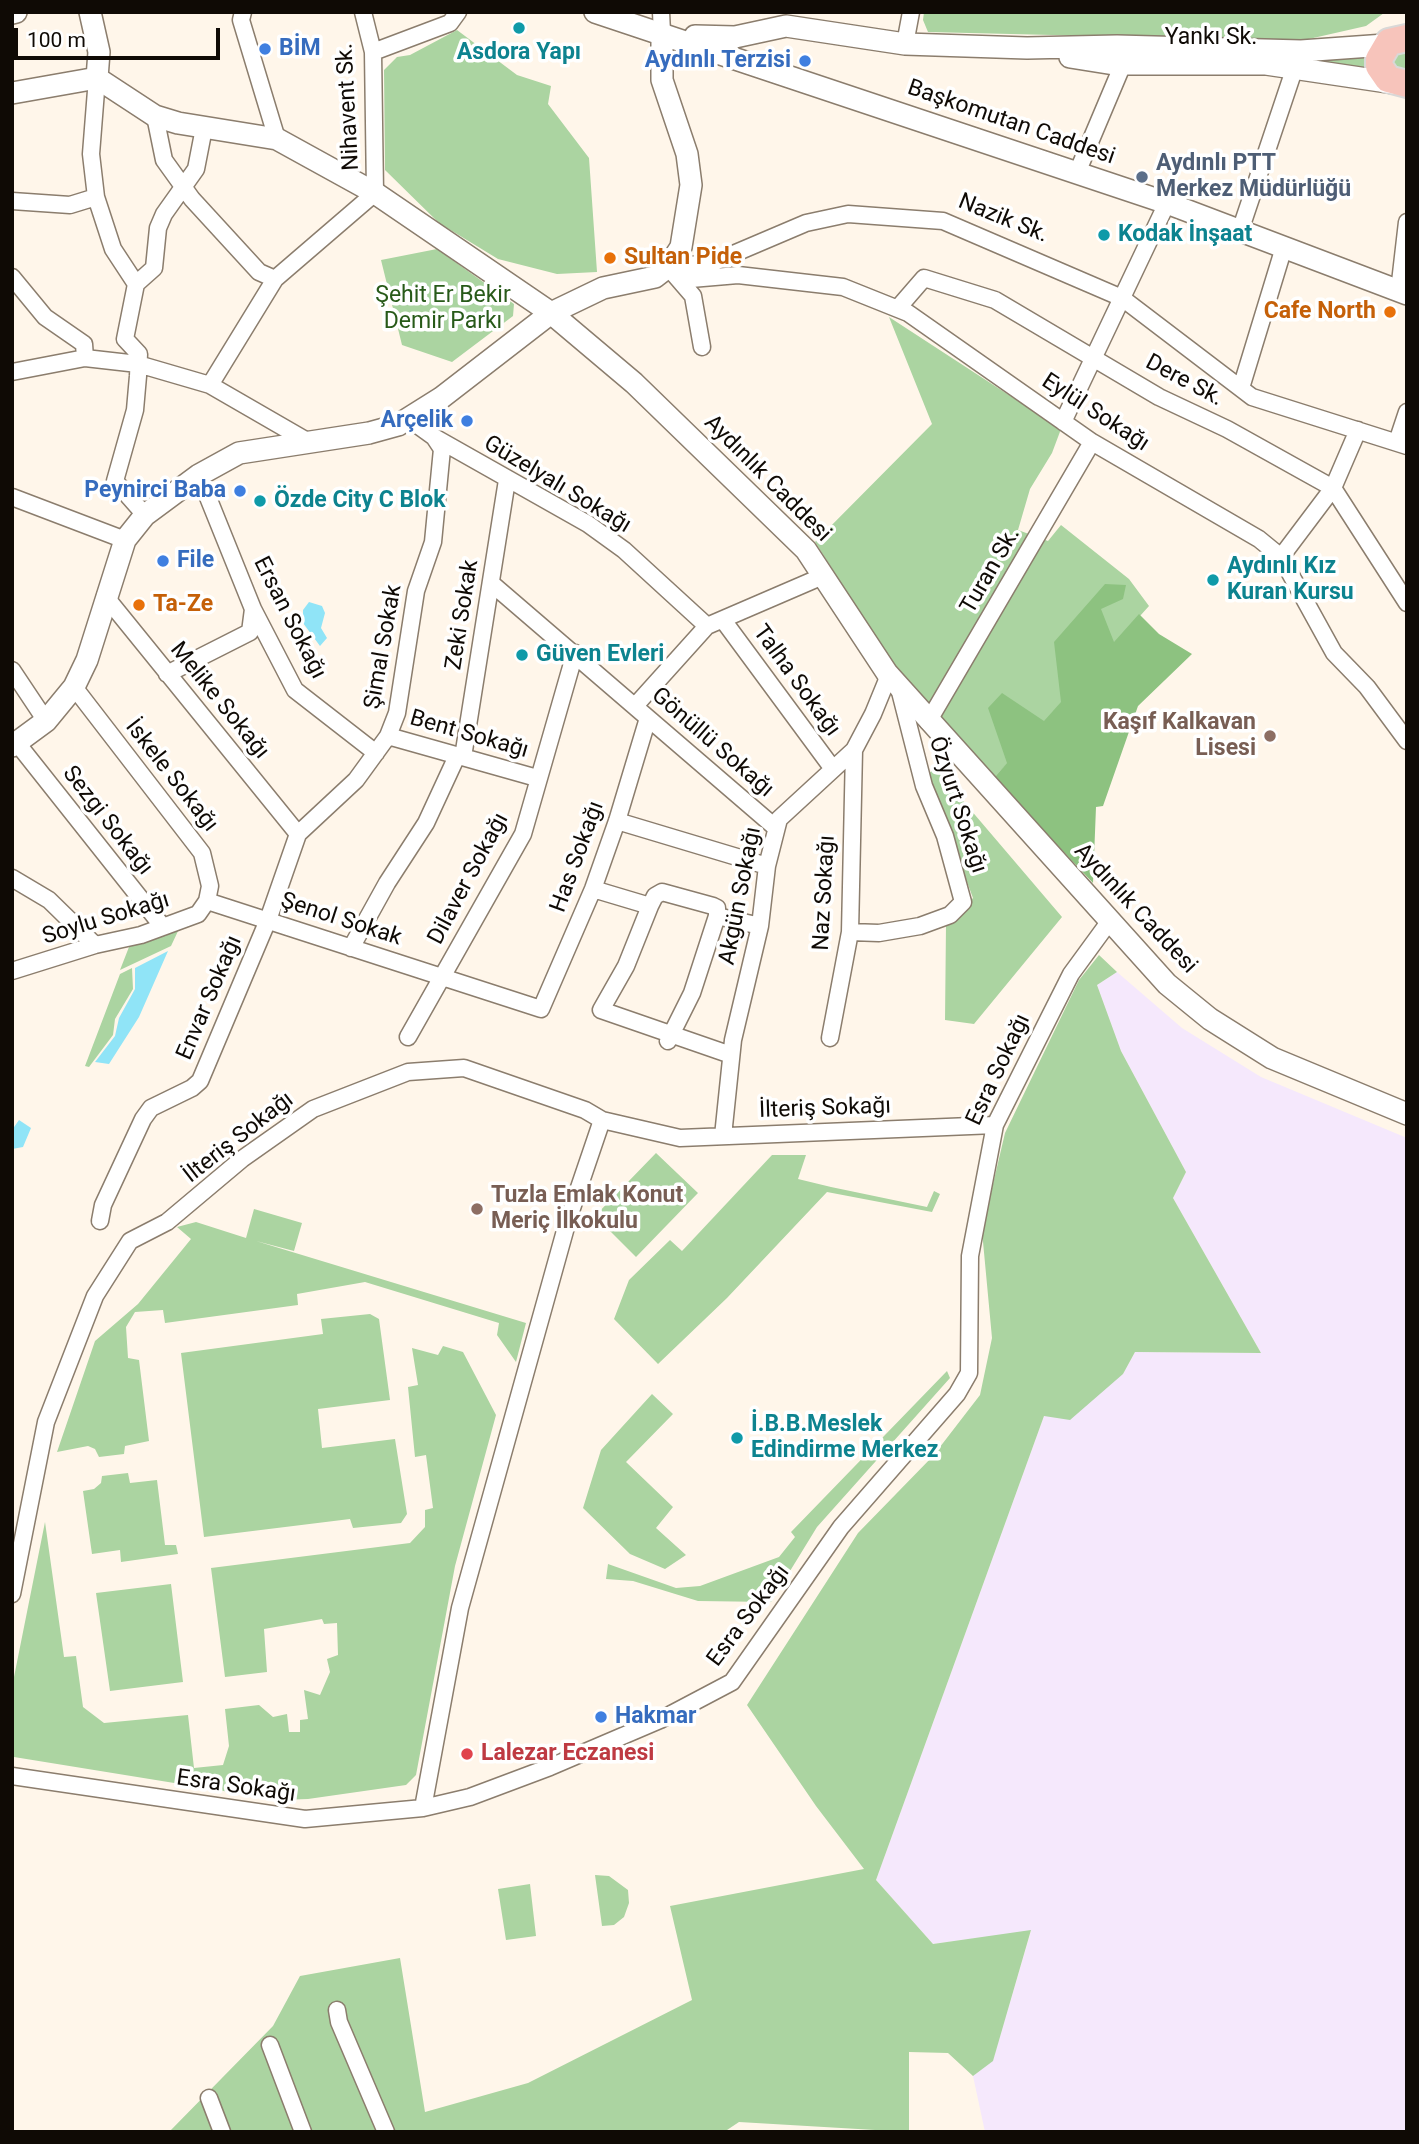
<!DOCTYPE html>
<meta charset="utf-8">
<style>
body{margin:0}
#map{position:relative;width:1419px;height:2144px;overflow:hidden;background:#fff6ea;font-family:Roboto,sans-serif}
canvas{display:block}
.frame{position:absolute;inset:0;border:14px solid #0f0a05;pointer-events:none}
.scale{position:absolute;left:14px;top:28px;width:206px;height:32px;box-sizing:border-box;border:4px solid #0f0a05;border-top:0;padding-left:9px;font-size:21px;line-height:24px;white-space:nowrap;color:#0f0a05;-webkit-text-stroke:5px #fff;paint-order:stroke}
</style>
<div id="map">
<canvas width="1419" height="2144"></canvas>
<div class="frame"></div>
<div class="scale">100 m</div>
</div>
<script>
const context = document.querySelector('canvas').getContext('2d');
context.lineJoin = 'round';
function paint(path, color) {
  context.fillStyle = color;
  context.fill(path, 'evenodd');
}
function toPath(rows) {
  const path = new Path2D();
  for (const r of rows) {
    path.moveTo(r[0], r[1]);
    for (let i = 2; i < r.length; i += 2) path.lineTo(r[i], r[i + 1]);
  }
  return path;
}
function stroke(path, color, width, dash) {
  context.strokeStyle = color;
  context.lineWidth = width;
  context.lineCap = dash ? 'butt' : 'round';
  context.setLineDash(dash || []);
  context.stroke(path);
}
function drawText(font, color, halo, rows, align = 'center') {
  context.font = font + ' Roboto,sans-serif';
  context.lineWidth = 7;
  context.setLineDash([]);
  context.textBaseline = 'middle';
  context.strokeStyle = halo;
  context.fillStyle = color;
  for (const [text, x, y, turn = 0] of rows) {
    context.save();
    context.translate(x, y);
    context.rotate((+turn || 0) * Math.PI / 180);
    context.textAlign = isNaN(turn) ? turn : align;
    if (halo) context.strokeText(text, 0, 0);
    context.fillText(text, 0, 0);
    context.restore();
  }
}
const industrial = toPath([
 [1117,972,1182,1028,1261,1077,1407,1138,1407,2132,985,2132,973,2076,993,2060,1031,1931,933,1944,876,1880,1044,1416,1123,1374,1135,1352,1261,1353,1173,1198,1186,1172,1121,1051,1097,985]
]);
const green = toPath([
 [924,12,1383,12,1384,13,1366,26,1300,41,928,32,923,20],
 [457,30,517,75,551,86,548,104,589,158,597,272,557,274,498,259,439,223,385,170,384,70,397,57,410,55],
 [1407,48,1407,73,1398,74,1387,57],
 [1374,50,1374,75,1268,58],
 [437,249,514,304,513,316,452,362,402,345,381,260],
 [889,317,1061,429,1052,453,1030,489,1018,530,1048,541,1061,525,1129,579,1149,606,994,778,895,667,815,542,932,424],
 [935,768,1062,917,974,1024,945,1020,946,925,973,898,927,775],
 [179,929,171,946,120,970,129,947],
 [1099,955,1117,972,1097,985,1121,1051,1186,1172,1173,1198,1261,1353,1135,1352,1123,1374,1070,1420,1044,1416,876,1880,933,1944,1031,1930,993,2061,973,2076,948,2053,909,2052,909,2132,739,2122,724,2132,169,2132,273,2026,300,1976,400,1958,425,2112,528,2083,692,2000,670,1906,864,1869,816,1806,747,1705,858,1533,933,1456,980,1395,992,1338,982,1231,1005,1133,1079,980],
 [132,968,133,989,115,1019,113,1035,89,1067,85,1066,120,974],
 [656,1153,698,1193,636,1257,595,1216],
 [772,1155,806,1155,798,1179,831,1187,927,1207,934,1191,940,1194,932,1212,827,1192,727,1298,658,1364,614,1319,629,1280,670,1240,682,1251],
 [254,1209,302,1223,294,1251,256,1241,526,1323,516,1362,497,1335,499,1323,365,1282,297,1294,298,1305,165,1323,163,1310,135,1312,126,1327,128,1358,139,1360,149,1441,125,1446,124,1454,99,1457,95,1449,88,1446,57,1452,95,1341,138,1304,191,1239,177,1227,196,1222,246,1238],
 [370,1314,379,1319,390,1400,318,1409,322,1448,395,1439,407,1514,401,1523,353,1528,350,1519,204,1537,181,1353,323,1334,321,1319],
 [443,1346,463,1352,496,1415,455,1566,416,1775,406,1785,308,1799,279,1800,14,1757,12,1687,45,1522,64,1657,76,1656,83,1707,104,1723,188,1715,194,1768,223,1765,229,1746,225,1709,259,1705,273,1717,287,1714,289,1732,300,1732,300,1720,308,1719,304,1690,320,1695,330,1672,327,1659,338,1655,337,1623,324,1624,322,1619,264,1629,267,1672,225,1677,211,1568,410,1543,425,1527,425,1510,433,1508,426,1455,415,1457,408,1387,418,1385,412,1348,438,1355],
 [947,1371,950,1378,817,1527,771,1602,698,1601,633,1581,606,1579,608,1564,676,1588,700,1586,779,1557,795,1537,791,1532],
 [652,1394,673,1414,626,1462,673,1507,656,1528,686,1555,665,1569,630,1554,583,1508,601,1450],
 [128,1473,130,1483,157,1480,165,1545,176,1545,178,1554,121,1562,120,1550,92,1554,83,1491,94,1489,101,1483,102,1476],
 [171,1584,183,1682,110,1691,96,1593],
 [595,1875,609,1876,628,1890,629,1903,624,1917,614,1925,602,1926],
 [530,1884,536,1936,506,1940,498,1889]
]);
const forest = toPath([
 [1105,584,1126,585,1123,599,1101,609,1114,642,1139,614,1159,634,1192,654,1138,706,1103,806,1096,807,1093,883,994,778,1007,763,988,708,1002,693,1044,721,1061,702,1054,642]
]);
const water = toPath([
 [309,602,322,606,325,613,321,628,327,638,320,646,303,623,303,610],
 [168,951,139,1017,109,1064,95,1062,115,1036,119,1018,135,989,135,968],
 [19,1120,31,1128,23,1147,12,1149,12,1130]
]);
const minor = toPath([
 [243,12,241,20,277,139],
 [661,12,662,33],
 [905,44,911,12],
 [373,52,450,23,458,12],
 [97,78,91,154,96,197,113,249,136,284],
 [155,116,164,160,192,199,259,272,275,279],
 [1077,173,1123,64],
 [12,201,70,205,96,197],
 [1240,231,1295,67],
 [668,267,691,279,738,275,843,287,908,313,1092,442,1259,539,1281,557,1334,653,1367,687,1407,741],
 [668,267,712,263,806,223,848,214,943,221,1122,298,1252,397,1407,446],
 [674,274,693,296,702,347],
 [12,277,45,317,84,344,85,358],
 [1399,291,1407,222],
 [898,308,924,278,995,300,1159,397,1227,429,1333,488,1407,603],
 [12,372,85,358,138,364,210,385,307,441],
 [210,385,275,279,375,193,373,52,363,12],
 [1241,388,1284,247],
 [409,419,434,437,588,524,624,550,707,626],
 [1063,422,1167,203],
 [1397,442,1407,412],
 [199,475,253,609,295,690,376,753],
 [12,497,125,540],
 [145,515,115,481,135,410,138,376,139,354,125,339,136,284,154,268,158,228,164,214,196,169,204,128],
 [1281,557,1333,488,1358,430],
 [491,583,776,828],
 [105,596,298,834],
 [723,620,833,769],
 [12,670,46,721],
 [167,674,250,632,253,609],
 [635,706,707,626,823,576],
 [928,722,1092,442],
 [388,736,537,778],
 [17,743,163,927],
 [463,757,507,480],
 [617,821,767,866],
 [12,878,49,900,95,945],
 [593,889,650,906,626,966,601,1010,731,1055],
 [207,901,541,1009,593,889,617,821,648,718],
 [650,906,655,896,662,892,713,906,717,908,717,916],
 [850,932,879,933,920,926,950,915,963,902,945,836,924,786,899,688],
 [351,948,387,883,426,823,457,756],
 [12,971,95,945,141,935,198,914,207,901,210,886,202,853,74,687],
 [408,1037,523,834,575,653],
 [830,1038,850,932,854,750],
 [668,1041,692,993,717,916,760,926],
 [723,1136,733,1040,760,926,767,866,779,819,854,750,873,714,889,675],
 [100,1221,103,1205,143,1119,151,1108,192,1088,200,1081,268,920,298,834,356,780,388,736,397,713,416,591,433,542,442,449,434,437],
 [12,1594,46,1422,95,1296,130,1241,167,1222,242,1159,313,1109,408,1072,464,1068,585,1110,602,1120,680,1138,995,1125],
 [12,1776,305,1819,423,1808,470,1797,550,1767,660,1720,732,1682,841,1527,957,1394,969,1373,970,1256,995,1125,1071,974,1109,922],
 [423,1808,460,1608,568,1220,602,1120],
 [337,2010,339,2022,386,2132],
 [270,2045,303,2132],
 [209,2098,222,2132]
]);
const tertiary = toPath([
 [90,12,99,52,97,78],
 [595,12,1167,203,1407,294],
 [12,13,16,12],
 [695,36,735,37,786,26,905,44,1027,48,1117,46,1301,51,1385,45],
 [1070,57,1114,64,1266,64,1394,83],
 [12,93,97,78,155,116,178,123,277,139,375,193,551,313,634,383,806,550,887,673,1167,984,1210,1019,1272,1058,1407,1114],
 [12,746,46,721,74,687,87,660,125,540,145,515,199,475,239,453,369,433,398,425,441,398,551,313,603,288,655,277,668,267,681,247,691,185,687,154,662,80,662,33]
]);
const primary = toPath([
 [1407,38,1389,42,1379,59,1379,66,1388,79,1407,84]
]);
const markers = [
 [519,28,7,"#0f9aa8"],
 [265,49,7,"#3f7fe0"],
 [805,61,7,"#3f7fe0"],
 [1142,177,7,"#5c6f8a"],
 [1104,235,7,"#0f9aa8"],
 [610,258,7,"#e8710a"],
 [1390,312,7,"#e8710a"],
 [467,421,7,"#3f7fe0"],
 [240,491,7,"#3f7fe0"],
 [260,501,7,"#0f9aa8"],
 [163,561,7,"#3f7fe0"],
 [1213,580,7,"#0f9aa8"],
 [139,605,7,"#e8710a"],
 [522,655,7,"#0f9aa8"],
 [1270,736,7,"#8d6e63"],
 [477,1209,7,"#8d6e63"],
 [737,1438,7,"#0f9aa8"],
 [601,1717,7,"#3f7fe0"],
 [467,1754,7,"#e0444e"]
];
const streetNames = [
 ["Yankı Sk.",1211,38],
 ["Nihavent Sk.",349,107,-93],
 ["Başkomutan Caddesi",1011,123,19],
 ["Nazik Sk.",1003,219,22],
 ["Dere Sk.",1184,381,28],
 ["Eylül Sokağı",1095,413,33],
 ["Aydınlık Caddesi",767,479,45],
 ["Güzelyalı Sokağı",557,485,31],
 ["Turan Sk.",991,571,-60],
 ["Zeki Sokak",463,615,-81],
 ["Ersan Sokağı",289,618,63],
 ["Şimal Sokak",384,647,-80],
 ["Talha Sokağı",796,681,54],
 ["Melike Sokağı",219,701,51],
 ["Bent Sokağı",469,735,16],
 ["Gönüllü Sokağı",712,743,41],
 ["İskele Sokağı",171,776,52],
 ["Özyurt Sokağı",957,805,72],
 ["Sezgi Sokağı",107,821,52],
 ["Has Sokağı",578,857,-70],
 ["Dilaver Sokağı",469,879,-62],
 ["Naz Sokağı",825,893,-87],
 ["Akgün Sokağı",741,896,-79],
 ["Aydınlık Caddesi",1135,909,47],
 ["Soylu Sokağı",106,919,-17],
 ["Şenol Sokak",341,920,18],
 ["Envar Sokağı",210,998,-67],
 ["Esra Sokağı",999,1070,-65],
 ["İlteriş Sokağı",825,1109,-2],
 ["İlteriş Sokağı",239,1138,-38],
 ["Esra Sokağı",749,1616,-53],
 ["Esra Sokağı",236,1787,8]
];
const shopNames = [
 ["BİM",279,49],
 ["Aydınlı Terzisi",791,61,"right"],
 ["Arçelik",453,421,"right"],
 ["Peynirci Baba",226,491,"right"],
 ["File",177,561],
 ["Hakmar",615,1717]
];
const cultureNames = [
 ["Asdora Yapı",519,53,"center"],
 ["Kodak İnşaat",1118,235],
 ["Özde City C Blok",274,501],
 ["Aydınlı Kız",1227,567],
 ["Kuran Kursu",1227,593],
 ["Güven Evleri",536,655],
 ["İ.B.B.Meslek",751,1425],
 ["Edindirme Merkez",751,1451]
];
const serviceNames = [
 ["Aydınlı PTT",1156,164],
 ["Merkez Müdürlüğü",1156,190]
];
const foodNames = [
 ["Sultan Pide",624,258],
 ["Cafe North",1376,312,"right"],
 ["Ta-Ze",153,605]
];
const parkNames = [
 ["Şehit Er Bekir",443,296],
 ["Demir Parkı",443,322]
];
const educationNames = [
 ["Kaşıf Kalkavan",1256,723],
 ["Lisesi",1256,749],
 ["Tuzla Emlak Konut",491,1196,"left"],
 ["Meriç İlkokulu",491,1222,"left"]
];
const healthNames = [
 ["Lalezar Eczanesi",481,1754]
];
paint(industrial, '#f5e8fc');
paint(green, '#abd4a1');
paint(forest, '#8dc280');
paint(water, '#90e4f7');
stroke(minor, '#8b7d6d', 19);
stroke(tertiary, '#8b7d6d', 24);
stroke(primary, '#d9d8d7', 30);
stroke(minor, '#fff', 16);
stroke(tertiary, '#fff', 21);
stroke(primary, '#f7c4bb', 26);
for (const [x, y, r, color] of markers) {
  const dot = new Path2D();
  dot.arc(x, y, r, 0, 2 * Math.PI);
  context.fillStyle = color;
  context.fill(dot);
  stroke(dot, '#fff', 2.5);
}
drawText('23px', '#0f0a05', '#fff', streetNames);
drawText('bold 23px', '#366cbe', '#fff', shopNames, 'left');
drawText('bold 23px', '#0d838f', '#fff', cultureNames, 'left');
drawText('bold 23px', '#4e5e75', '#fff', serviceNames, 'left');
drawText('bold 23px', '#c56008', '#fff', foodNames, 'left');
drawText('23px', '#285a19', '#fff', parkNames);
drawText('bold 23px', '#785e54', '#fff', educationNames, 'right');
drawText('bold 23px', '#be3a42', '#fff', healthNames, 'left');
</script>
